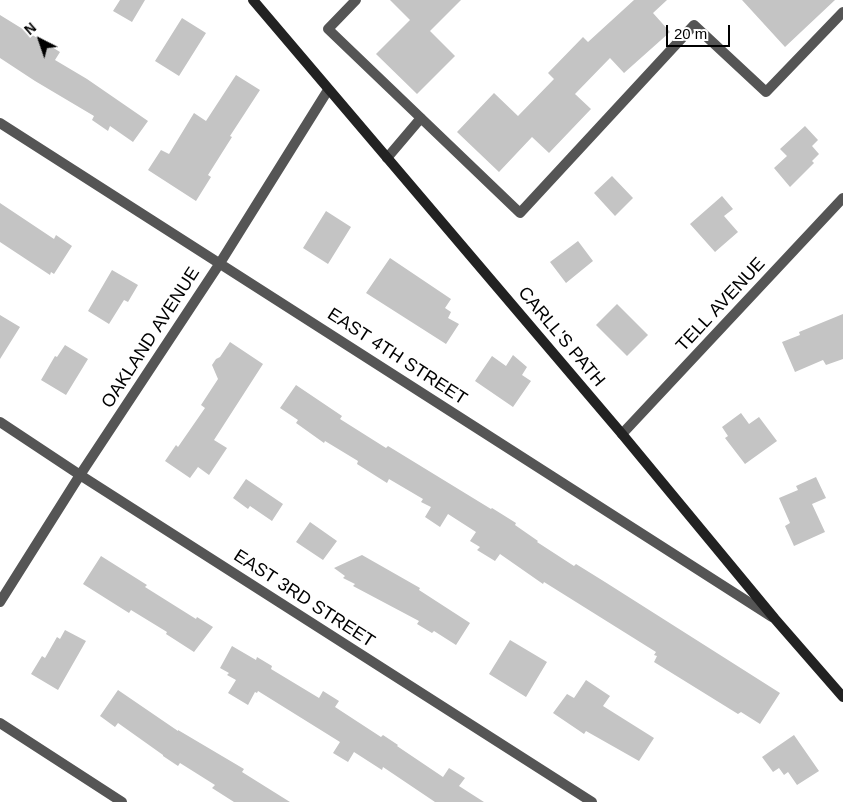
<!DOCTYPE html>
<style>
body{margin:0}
#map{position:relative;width:843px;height:802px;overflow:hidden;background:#fff;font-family:Arial,sans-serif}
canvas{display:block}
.north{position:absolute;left:15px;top:15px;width:50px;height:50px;-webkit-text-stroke:4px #fff;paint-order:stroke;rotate:319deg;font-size:14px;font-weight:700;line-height:20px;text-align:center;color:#000}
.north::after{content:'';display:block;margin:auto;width:18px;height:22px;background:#000;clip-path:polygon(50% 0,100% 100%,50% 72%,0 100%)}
.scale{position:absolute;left:666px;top:25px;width:64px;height:22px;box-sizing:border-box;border:2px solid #000;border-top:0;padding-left:6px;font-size:15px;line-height:18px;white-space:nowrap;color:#000;-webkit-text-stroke:4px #fff;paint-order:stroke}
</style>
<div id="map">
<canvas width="843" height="802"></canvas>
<div class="north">N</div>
<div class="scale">20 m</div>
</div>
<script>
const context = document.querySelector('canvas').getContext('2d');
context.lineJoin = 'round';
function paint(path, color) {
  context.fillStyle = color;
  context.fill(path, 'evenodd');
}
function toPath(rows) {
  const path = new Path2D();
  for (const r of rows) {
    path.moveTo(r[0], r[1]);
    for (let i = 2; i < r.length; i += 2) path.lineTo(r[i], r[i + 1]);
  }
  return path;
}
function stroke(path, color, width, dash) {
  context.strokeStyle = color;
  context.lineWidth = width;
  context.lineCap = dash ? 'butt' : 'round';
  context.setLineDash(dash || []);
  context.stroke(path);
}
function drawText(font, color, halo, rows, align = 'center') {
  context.font = font + ' Arial,sans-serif';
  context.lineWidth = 4;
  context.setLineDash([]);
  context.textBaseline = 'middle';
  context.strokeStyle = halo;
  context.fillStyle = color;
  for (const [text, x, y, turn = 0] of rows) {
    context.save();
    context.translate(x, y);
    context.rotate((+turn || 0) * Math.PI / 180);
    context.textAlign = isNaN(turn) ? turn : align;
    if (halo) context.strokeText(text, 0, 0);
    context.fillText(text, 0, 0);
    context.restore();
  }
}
const building = toPath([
 [120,0,145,0,132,22,113,11],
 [390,0,461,0,430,31,455,56,417,94,376,54,410,20],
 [634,0,667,0,653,13,670,32,624,73,610,58,575,94,591,109,549,153,532,137,499,172,457,132,494,93,518,116,554,79,548,73,583,37,588,42],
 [742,0,835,0,785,47],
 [0,15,60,52,55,60,87,79,148,121,133,142,110,126,108,131,92,120,94,116,35,81,0,58],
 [182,18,206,33,179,76,155,61],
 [236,75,260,90,230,136,232,137,208,175,211,177,196,201,148,170,161,150,169,154,194,113,206,121],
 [805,126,818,140,812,146,819,154,812,161,814,163,790,187,774,168,787,156,780,149],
 [612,176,633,198,615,216,594,193],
 [722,196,733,209,724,216,738,232,715,252,690,224],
 [0,203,54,239,56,235,72,246,54,274,51,272,50,275,0,242],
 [326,211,351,227,328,264,303,248],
 [578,241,593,261,566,283,550,262],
 [390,258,451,299,445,308,451,312,448,318,459,324,446,344,366,293],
 [112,270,138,285,128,302,124,300,109,324,88,311],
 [617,304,648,335,627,356,596,325],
 [843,314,843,359,826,365,823,360,795,372,782,342,800,335,799,332],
 [0,315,20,327,0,359],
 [230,342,263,364,214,440,227,448,209,475,198,467,190,478,165,461,176,445,178,447,205,408,201,405,218,379,212,365,216,359,220,357],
 [65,345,88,359,66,395,41,380,55,356,57,357],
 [513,355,527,367,522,375,531,381,513,407,475,381,492,356,506,366],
 [296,385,342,416,340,419,386,448,388,446,491,509,492,508,516,523,515,525,538,541,537,542,574,566,576,564,605,582,780,693,760,724,741,712,738,714,654,662,657,656,654,655,656,652,544,582,543,584,500,554,495,561,477,550,480,547,470,541,476,532,448,514,440,527,425,517,431,507,421,502,423,499,389,479,387,483,357,464,358,461,325,441,324,443,296,423,298,420,280,408],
 [741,413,749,424,759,417,777,441,745,464,725,438,728,436,722,427],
 [816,477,826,498,812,504,825,532,794,546,785,526,790,523,779,498,798,490,796,486],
 [246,479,283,504,272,521,250,506,248,509,233,498],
 [310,522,337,541,323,560,296,542],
 [362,555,420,588,419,590,470,623,456,645,434,631,432,633,417,624,419,621,353,586,355,584,343,578,345,576,334,568],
 [101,556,147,585,145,587,196,619,197,617,213,627,194,652,166,634,167,632,131,610,129,613,83,584],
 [65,630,86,641,58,690,31,674,42,656,45,658,57,637,60,639],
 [510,640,547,662,526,697,489,674],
 [232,646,256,660,257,657,272,666,271,669,319,698,323,691,339,701,335,707,381,737,383,735,398,745,397,746,443,777,449,768,465,778,459,786,484,802,435,802,383,767,382,770,354,752,348,762,333,753,340,742,258,691,257,693,255,692,248,705,228,693,236,680,227,675,229,673,220,668],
 [586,680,610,696,603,706,654,738,639,761,586,731,584,734,553,713,567,694,574,698],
 [118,690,178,731,178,730,244,769,242,772,290,802,234,802,212,788,215,785,180,763,178,766,163,756,163,755,118,723,115,727,100,716],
 [794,735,819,771,797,785,788,772,784,775,779,768,773,772,762,757]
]);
const street = toPath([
 [356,0,328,29,520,213,694,25,766,92,843,12],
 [0,123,772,617],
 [387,158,421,118],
 [0,422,80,475,592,802],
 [622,434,843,198],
 [0,602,80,475,220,263,328,90],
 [0,723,122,802]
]);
const secondary = toPath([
 [253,0,622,434,775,619,843,697]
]);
const streetNames = [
 ["TELL AVENUE",721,305,-47],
 ["CARLL'S PATH",561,337,50],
 ["OAKLAND AVENUE",151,338,-57],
 ["EAST 4TH STREET",397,357,33],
 ["EAST 3RD STREET",304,599,33]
];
paint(building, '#c4c4c4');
stroke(street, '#555', 10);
stroke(secondary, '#222', 10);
drawText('18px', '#000', '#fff', streetNames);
</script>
